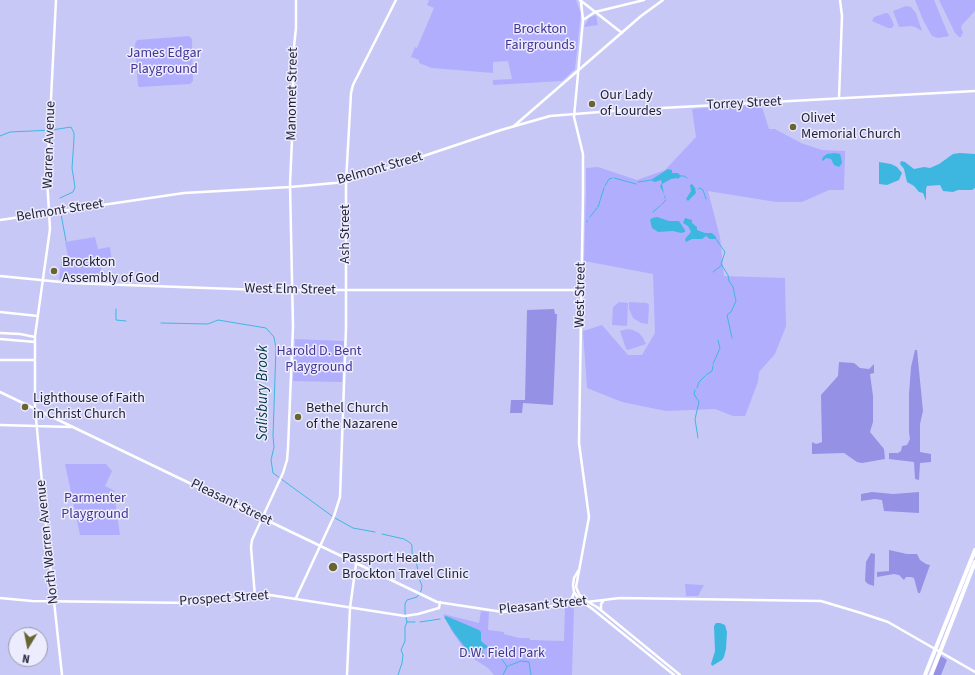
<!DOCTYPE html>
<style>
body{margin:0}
#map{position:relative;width:975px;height:675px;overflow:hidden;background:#c8c8f7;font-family:"Source Sans 3",sans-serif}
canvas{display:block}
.north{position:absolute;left:8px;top:627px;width:40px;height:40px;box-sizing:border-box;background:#ececfe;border:1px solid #9a9aad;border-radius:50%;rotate:190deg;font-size:11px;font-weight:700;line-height:16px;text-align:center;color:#201f34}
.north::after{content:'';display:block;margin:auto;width:14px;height:18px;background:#686531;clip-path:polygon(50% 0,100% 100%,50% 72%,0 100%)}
</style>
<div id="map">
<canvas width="975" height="675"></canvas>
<div class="north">N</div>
</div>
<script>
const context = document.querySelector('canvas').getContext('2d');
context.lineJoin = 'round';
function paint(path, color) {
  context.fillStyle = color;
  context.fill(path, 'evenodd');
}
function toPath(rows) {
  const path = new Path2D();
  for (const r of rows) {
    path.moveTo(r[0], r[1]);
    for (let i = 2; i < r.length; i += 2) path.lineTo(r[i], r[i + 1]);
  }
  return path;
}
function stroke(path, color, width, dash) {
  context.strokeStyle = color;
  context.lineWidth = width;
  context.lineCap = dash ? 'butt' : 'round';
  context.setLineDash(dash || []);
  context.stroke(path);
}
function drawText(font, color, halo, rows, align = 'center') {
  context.font = font + ' "Source Sans 3",sans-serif';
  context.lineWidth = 3;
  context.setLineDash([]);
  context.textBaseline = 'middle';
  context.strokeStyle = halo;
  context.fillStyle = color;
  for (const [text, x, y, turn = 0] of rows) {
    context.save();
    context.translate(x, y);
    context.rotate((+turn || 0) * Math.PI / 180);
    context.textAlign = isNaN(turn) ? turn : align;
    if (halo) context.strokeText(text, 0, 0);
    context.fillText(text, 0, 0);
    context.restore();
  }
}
const green = toPath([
 [429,0,576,0,581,13,575,69,562,81,493,85,493,80,512,79,508,61,493,62,493,73,432,68,419,63,419,60,411,57,415,47,417,48,434,8,427,5],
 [915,0,934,0,949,36,938,38,932,36,923,20],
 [939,0,975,0,975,11,962,25,961,28,963,32,961,37,959,37,955,33],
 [906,6,911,7,916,13,922,31,915,27,911,26,899,27,893,11],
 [886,13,888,13,891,18,894,25,892,28,888,28,872,21,874,17],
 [596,15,598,25,584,27,589,18],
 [189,36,192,39,193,81,190,84,140,87,138,86,135,44,137,40],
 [761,104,769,129,775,129,801,143,822,150,845,151,844,190,829,190,802,202,776,202,708,191,720,237,724,276,785,278,786,326,775,354,759,372,758,382,745,416,733,416,715,409,666,411,622,402,587,388,583,331,602,325,628,355,642,355,655,333,653,274,584,261,586,193,586,168,598,167,637,180,665,170,696,137,692,109],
 [95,237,98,249,110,247,112,262,101,265,101,281,59,279,62,256,68,257,65,242],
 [619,302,628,303,627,326,612,325,613,307],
 [629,302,647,303,649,305,648,324,641,323,633,318,629,309],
 [627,329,633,330,639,333,643,338,646,344,628,350,626,349,620,331],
 [295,339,344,341,342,382,293,381],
 [65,464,106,464,112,471,105,486,115,491,114,493,120,535,80,535],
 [685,584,704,585,698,596,686,596],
 [574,606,572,675,494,675,488,668,474,659,464,649,451,630,443,614,479,623,481,611,489,612,488,630,504,632,504,634,519,638,530,638,530,640,564,641,565,607]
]);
const forest = toPath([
 [554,309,555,314,557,314,553,405,523,403,522,413,510,413,511,400,525,400,527,310],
 [915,350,917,350,923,411,920,424,920,452,931,454,931,462,920,463,919,480,915,479,914,462,889,459,889,453,898,453,901,451,902,446,907,445,910,439,909,432,909,394,911,367],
 [839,362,854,363,860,368,869,369,874,364,874,373,870,374,873,396,873,422,870,432,884,449,885,459,862,463,857,462,844,453,812,454,812,442,816,444,822,442,821,395,838,376],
 [872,492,893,494,919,492,919,513,884,511,882,500,875,499,861,501,861,494],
 [889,550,907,554,917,554,920,560,926,564,930,565,920,593,918,593,914,578,911,577,906,577,904,580,899,575,894,574,877,577,877,572,889,571],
 [871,553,875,554,874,586,868,584,865,581,866,562],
 [941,656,947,660,941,675,933,675]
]);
const water = toPath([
 [835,153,840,154,841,157,842,163,839,167,834,165,831,159,826,158,823,161,822,160,823,157,827,154],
 [960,153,975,154,975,188,972,190,958,190,953,192,943,191,940,185,927,186,926,189,926,201,923,193,919,192,914,186,907,182,904,169,900,164,901,161,905,162,914,169,924,167,930,168,939,164,953,154],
 [879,162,891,164,897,167,902,173,899,180,887,185,879,184],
 [668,169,672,170,672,173,678,173,681,176,678,179,677,178,671,179,662,184,664,194,660,186,662,183,661,180,655,182,651,180],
 [692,184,695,188,696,193,688,201,686,199,691,191,690,185],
 [657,217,669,221,679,221,685,230,685,232,681,233,673,231,658,232,652,228,650,220,652,218],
 [685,218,692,220,692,223,697,227,697,230,705,233,712,233,716,237,716,239,710,239,706,236,702,239,692,239,686,242,685,239,691,232,688,226,683,223],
 [446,616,479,630,481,632,481,641,487,646,487,648,483,649,482,655,479,657,468,651,454,633,444,617],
 [716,623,720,623,725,625,727,632,726,649,724,657,722,660,712,666,711,664,715,651,714,626]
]);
const stream = toPath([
 [0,136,10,132,52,130,71,127,74,133,74,139,72,168,75,187,73,192,60,198],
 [680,176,684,176,687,178],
 [614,178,636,184],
 [638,182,652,180],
 [605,186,609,179,612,178],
 [698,189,700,188,703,190,706,199],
 [665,196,665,198],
 [662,204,666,200],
 [598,207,604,188],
 [653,212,661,205],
 [61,214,66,241],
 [590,217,597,208],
 [587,222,587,221],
 [716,239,725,252,721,264,728,275,729,281,733,287,736,301,731,312,727,315,732,338],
 [713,272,722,265],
 [116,309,116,320,126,321],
 [161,323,208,324,218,320,266,328,274,337,276,348,273,436,274,447,271,460,273,473,332,516],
 [713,364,720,348,718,340],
 [706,375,712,371,713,366],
 [697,388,699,382,705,376],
 [695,390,694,394,699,402,695,419,698,438],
 [335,518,353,528,375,532],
 [382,534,404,539,409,542,412,545,412,553,416,560,419,578,422,586,421,591,417,597,407,600,405,604,405,613,407,622,415,622],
 [420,622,440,619],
 [486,646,498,654,506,665,507,667,503,675],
 [508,666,521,661,529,662,531,675],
 [398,675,402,663,403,655,401,650,405,641,405,627,407,622]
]);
const secondary = toPath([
 [56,0,47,178,50,229,35,336,35,408,48,546,62,675],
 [580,0,622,33],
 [644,0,595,12,583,20,574,117,583,154,583,193,579,443,589,517,576,587,579,594,583,599,597,607,680,675],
 [581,2,583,20],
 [839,98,842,16,840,0],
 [514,126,641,16,663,0],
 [0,220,184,193,290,187,346,182,501,130,550,116,625,110,975,91],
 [0,276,71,283,261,290,581,290],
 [0,312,38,316],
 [0,333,20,334,35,337],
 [0,339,35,342],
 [0,360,35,360],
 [0,392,437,602,503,612,620,598,821,601,861,613,888,622,975,672],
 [0,425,71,427],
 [578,571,574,578,573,585,574,592,579,599,595,611,674,675],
 [255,597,251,547,252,540,283,473,287,460,288,448,293,327,290,184,293,117,293,56,296,28,296,0],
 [0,598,32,601,195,603,223,601,270,595,405,616,418,614,439,608,440,602],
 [296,598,334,516,340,497,346,328,346,182,351,93,353,85,396,0],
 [567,603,572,598,574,593],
 [601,610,601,604,604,600],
 [347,675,350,608,356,564]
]);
const highway = toPath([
 [925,675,975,550],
 [931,675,975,562]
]);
const markers = [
 [592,104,4,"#686531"],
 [793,127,4,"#686531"],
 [54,271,4,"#686531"],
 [25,407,4,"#686531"],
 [298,417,4,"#686531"],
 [333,567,5,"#686531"]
];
const parkNames = [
 ["Brockton",540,30],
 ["Fairgrounds",540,46],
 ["James Edgar",164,54],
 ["Playground",164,70],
 ["Harold D. Bent",319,352],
 ["Playground",319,368],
 ["Parmenter",95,499],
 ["Playground",95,515],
 ["D.W. Field Park",502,654]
];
const streetNames = [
 ["Manomet Street",293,94,-89],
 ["Torrey Street",744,104,-3],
 ["Warren Avenue",50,145,-88],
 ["Belmont Street",380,169,-16],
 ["Belmont Street",60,211,-9],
 ["Ash Street",346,234,-90],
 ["West Elm Street",290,290,1],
 ["West Street",581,295,-89],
 ["Pleasant Street",231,503,26],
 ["North Warren Avenue",48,542,-96],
 ["Prospect Street",224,599,-4],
 ["Pleasant Street",543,606,-6]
];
const poiNames = [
 ["Our Lady",600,96],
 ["of Lourdes",600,112],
 ["Olivet",801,119],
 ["Memorial Church",801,135],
 ["Brockton",62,263],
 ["Assembly of God",62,279],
 ["Lighthouse of Faith",33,399],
 ["in Christ Church",33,415],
 ["Bethel Church",306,409],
 ["of the Nazarene",306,425],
 ["Passport Health",342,559],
 ["Brockton Travel Clinic",342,575]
];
const waterNames = [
 ["Salisbury Brook",264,393,-90]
];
paint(green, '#b1aefe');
paint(forest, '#9591e4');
paint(water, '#3eb7e0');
stroke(stream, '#3eb7e0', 1);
stroke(secondary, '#fff', 2.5);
stroke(highway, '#fff', 4);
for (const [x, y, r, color] of markers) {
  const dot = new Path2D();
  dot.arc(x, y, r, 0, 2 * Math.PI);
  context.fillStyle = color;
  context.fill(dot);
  stroke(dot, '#ececfe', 1.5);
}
drawText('14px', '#443494', '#ececfe', parkNames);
drawText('14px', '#201f34', '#ececfe', streetNames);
drawText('14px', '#201f34', '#ececfe', poiNames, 'left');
drawText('italic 15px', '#003546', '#ececfe', waterNames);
</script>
